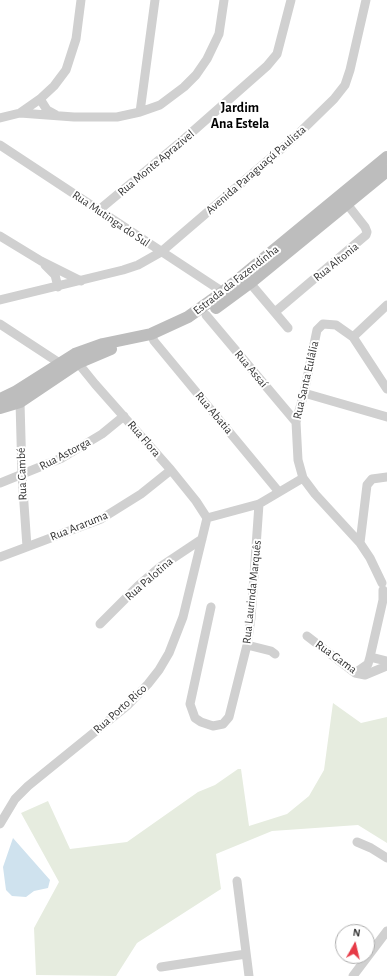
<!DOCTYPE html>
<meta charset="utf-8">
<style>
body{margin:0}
#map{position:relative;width:387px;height:976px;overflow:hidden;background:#fff;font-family:"Alegreya Sans",sans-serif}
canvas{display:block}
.north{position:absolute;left:335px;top:924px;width:40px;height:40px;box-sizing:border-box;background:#fff;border:1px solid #adadad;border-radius:50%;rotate:8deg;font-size:11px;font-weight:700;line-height:16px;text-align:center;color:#333}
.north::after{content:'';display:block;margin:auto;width:14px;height:18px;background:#e63946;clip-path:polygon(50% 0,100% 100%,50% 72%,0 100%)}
</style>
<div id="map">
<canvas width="387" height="976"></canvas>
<div class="north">N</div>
</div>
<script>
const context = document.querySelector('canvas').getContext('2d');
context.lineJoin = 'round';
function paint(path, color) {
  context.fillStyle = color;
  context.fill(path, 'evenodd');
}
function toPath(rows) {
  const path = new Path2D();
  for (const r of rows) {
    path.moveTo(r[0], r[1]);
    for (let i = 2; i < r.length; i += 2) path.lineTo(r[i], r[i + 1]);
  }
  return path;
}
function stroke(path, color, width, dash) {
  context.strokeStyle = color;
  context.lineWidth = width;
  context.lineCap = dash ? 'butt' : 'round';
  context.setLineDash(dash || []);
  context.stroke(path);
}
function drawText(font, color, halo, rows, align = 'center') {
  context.font = font + ' "Alegreya Sans",sans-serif';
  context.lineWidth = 4;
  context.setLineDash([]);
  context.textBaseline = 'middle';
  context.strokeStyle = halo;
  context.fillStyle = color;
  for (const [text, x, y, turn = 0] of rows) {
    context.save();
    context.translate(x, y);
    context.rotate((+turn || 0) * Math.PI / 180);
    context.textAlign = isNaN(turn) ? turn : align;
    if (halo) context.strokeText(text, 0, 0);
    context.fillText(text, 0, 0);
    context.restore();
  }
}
const green = toPath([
 [333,703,361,723,387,717,387,843,358,825,272,831,216,854,221,889,137,943,116,976,36,975,34,928,59,882,21,813,48,801,70,849,127,842,198,792,215,785,238,769,241,769,249,826,287,814,309,796,324,770]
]);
const water = toPath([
 [13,838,50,880,48,888,34,891,26,897,12,896,6,890,3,867]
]);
const minor = toPath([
 [40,99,47,110,56,115],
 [140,112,155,0],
 [20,113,74,117,117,117,140,112,160,105,184,87,196,75,207,59,219,34,224,0],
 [0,118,20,113,40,99,54,86,66,70,76,39,81,0],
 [0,145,223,292],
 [99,210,183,140,267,66,277,54,291,0],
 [0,236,41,261,81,281],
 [45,265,55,275,58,287],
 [250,283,288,328],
 [0,300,123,270,138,265,161,252,294,138,334,99,345,85,350,70,366,0],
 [275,312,366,235,367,232,365,227,347,204],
 [206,315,296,422],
 [0,324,64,366],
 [151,334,154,341,279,492],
 [353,337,387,305],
 [78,363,95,384,171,470,196,501,207,518],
 [304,393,387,417],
 [20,402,22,475,27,547],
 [0,483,62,458,102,434,124,416],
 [207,518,259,504,303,478],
 [360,543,367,485,372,479,387,477],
 [0,557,101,519,141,494,171,470],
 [382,583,370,558,360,543,315,494,303,478,298,460,296,422,304,393,317,330,323,324,336,325,353,337,387,389],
 [211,607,190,704,195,718,201,722,213,726,223,724,229,717,247,645,251,618,259,504],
 [100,624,138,586,160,567,202,539],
 [307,636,355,673,365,675,387,666],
 [247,645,271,651,275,654],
 [370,657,387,661],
 [355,673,368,664,370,657,383,600,383,590],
 [0,824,15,799,28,786,128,705,148,684,159,670,169,653,183,617,207,518],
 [357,842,371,848,387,858],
 [237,881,249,976],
 [161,967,246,954],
 [353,976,387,931]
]);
const secondary = toPath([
 [216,308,250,283,387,171],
 [0,399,15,392,75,354,103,344,151,334,188,317,223,292,387,157],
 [0,408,20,402,78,363,111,349]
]);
const streetNames = [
 ["Rua Monte Aprazivel",156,163,-40],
 ["Avenida Paraguaçú Paulista",256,170,-41],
 ["Rua Mutinga do Sul",111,219,34],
 ["Rua Altonia",336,262,-39],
 ["Estrada da Fazendinha",236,280,-38],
 ["Rua Assaí",251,369,50],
 ["Rua Santa Eulâlia",306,380,-77],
 ["Rua Abatia",214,413,50],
 ["Rua Flora",144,439,49],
 ["Rua Astorga",65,454,-28],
 ["Rua Cambé",22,474,-92],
 ["Rua Araruma",79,526,-22],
 ["Rua Palotina",149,579,-41],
 ["Rua Laurinda Marquês",252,592,-84],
 ["Rua Gama",336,657,36],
 ["Rua Porto Rico",120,709,-42]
];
const quarterNames = [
 ["Jardim",240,108],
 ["Ana Estela",240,124]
];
paint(green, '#e6ecdf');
paint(water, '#cfe2ee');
stroke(minor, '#d0d0d0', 9);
stroke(secondary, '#bdbdbd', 12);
drawText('12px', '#333', '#fff', streetNames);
drawText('bold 14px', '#000', '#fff', quarterNames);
</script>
